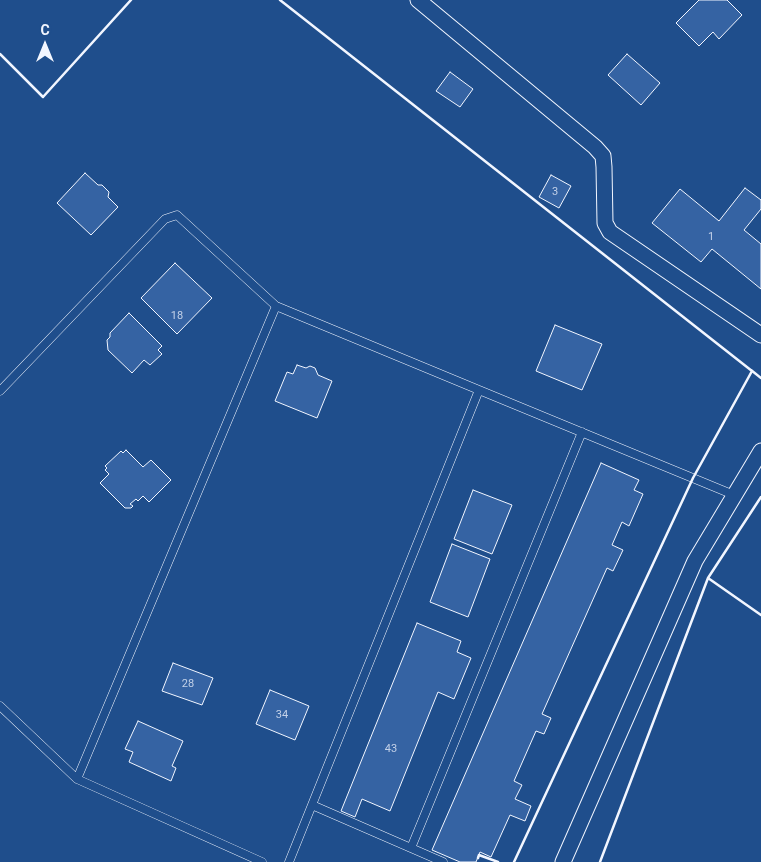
<!DOCTYPE html>
<meta charset="utf-8">
<style>
body{margin:0}
#map{position:relative;width:761px;height:862px;overflow:hidden;background:#1f4e8c;font-family:Roboto,sans-serif}
canvas{display:block}
.north{position:absolute;left:20px;top:20px;width:50px;height:50px;-webkit-text-stroke:4px #1f4e8c;paint-order:stroke;rotate:0deg;font-size:14px;font-weight:700;line-height:20px;text-align:center;color:#f2f6ff}
.north::after{content:'';display:block;margin:auto;width:18px;height:22px;background:#f2f6ff;clip-path:polygon(50% 0,100% 100%,50% 72%,0 100%)}
</style>
<div id="map">
<canvas width="761" height="862"></canvas>
<div class="north">С</div>
</div>
<script>
const context = document.querySelector('canvas').getContext('2d');
context.lineJoin = 'round';
function paint(path, color) {
  context.fillStyle = color;
  context.fill(path, 'evenodd');
}
function toPath(rows) {
  const path = new Path2D();
  for (const r of rows) {
    path.moveTo(r[0], r[1]);
    for (let i = 2; i < r.length; i += 2) path.lineTo(r[i], r[i + 1]);
  }
  return path;
}
function stroke(path, color, width, dash) {
  context.strokeStyle = color;
  context.lineWidth = width;
  context.lineCap = dash ? 'butt' : 'round';
  context.setLineDash(dash || []);
  context.stroke(path);
}
function drawText(font, color, halo, rows, align = 'center') {
  context.font = font + ' Roboto,sans-serif';
  context.lineWidth = 4;
  context.setLineDash([]);
  context.textBaseline = 'middle';
  context.strokeStyle = halo;
  context.fillStyle = color;
  for (const [text, x, y, turn = 0] of rows) {
    context.save();
    context.translate(x, y);
    context.rotate((+turn || 0) * Math.PI / 180);
    context.textAlign = isNaN(turn) ? turn : align;
    if (halo) context.strokeText(text, 0, 0);
    context.fillText(text, 0, 0);
    context.restore();
  }
}
const building = toPath([
 [699,0,727,0,742,15,719,39,713,32,699,46,676,23,699,0],
 [627,54,660,83,641,105,608,75,627,54],
 [450,72,473,89,460,107,436,91,450,72],
 [85,173,98,185,102,185,109,192,108,197,118,207,91,235,57,203,85,173],
 [551,175,571,186,559,208,539,197,551,175],
 [745,188,761,200,761,209,744,230,761,244,761,289,712,249,701,262,652,223,680,189,719,221,745,188],
 [175,263,212,298,177,334,141,298,175,263],
 [129,313,162,346,158,350,162,354,150,365,144,360,132,373,108,350,107,340,110,337,110,333,129,313],
 [555,325,602,344,582,390,536,371,555,325],
 [297,365,306,368,310,366,315,368,318,375,332,381,317,418,275,401,287,372,293,374,297,365],
 [126,450,143,467,151,460,171,480,149,502,143,496,138,501,136,499,130,504,133,506,131,508,125,508,100,483,109,474,105,470,107,468,105,466,121,451,123,453,126,450],
 [601,463,639,480,634,490,643,494,629,526,622,522,612,545,623,550,613,571,607,568,542,714,551,718,544,734,536,731,514,781,522,785,515,799,531,806,525,821,510,815,491,857,480,852,476,862,460,862,432,850,601,463],
 [473,490,512,505,492,554,454,539,473,490],
 [452,544,490,559,468,617,430,602,452,544],
 [417,623,461,641,457,652,471,658,454,699,438,692,390,811,362,799,355,817,341,811,417,623],
 [173,663,213,678,202,705,162,691,173,663],
 [270,690,309,706,295,740,256,724,270,690],
 [138,721,183,741,172,766,176,768,171,781,129,762,133,752,125,749,138,721]
]);
const lane = toPath([
 [0,391,165,219,177,215,276,306,479,390],
 [0,706,77,779,262,862],
 [77,779,276,306],
 [312,805,443,862],
 [411,848,582,432],
 [289,862,479,390,734,495]
]);
const street = toPath([
 [418,0,595,147,603,156,604,167,605,223,610,232,761,335],
 [563,862,695,561,761,451]
]);
const wall = toPath([
 [280,0,752,371,693,478,514,862],
 [0,54,43,97,131,0],
 [751,370,761,378],
 [708,578,761,497],
 [478,858,479,855,498,862],
 [600,862,708,578,761,615]
]);
const numberNames = [
 ["3",555,192],
 ["1",711,237],
 ["18",177,316],
 ["28",188,684],
 ["34",282,715],
 ["43",391,749]
];
paint(building, '#3563a3');
stroke(building, '#f2f6ff', 1);
stroke(lane, '#f2f6ff', 9);
stroke(street, '#f2f6ff', 17);
stroke(lane, '#1f4e8c', 8);
stroke(street, '#1f4e8c', 15);
stroke(wall, '#f2f6ff', 2.5);
drawText('11px', '#c3d1e8', null, numberNames);
</script>
